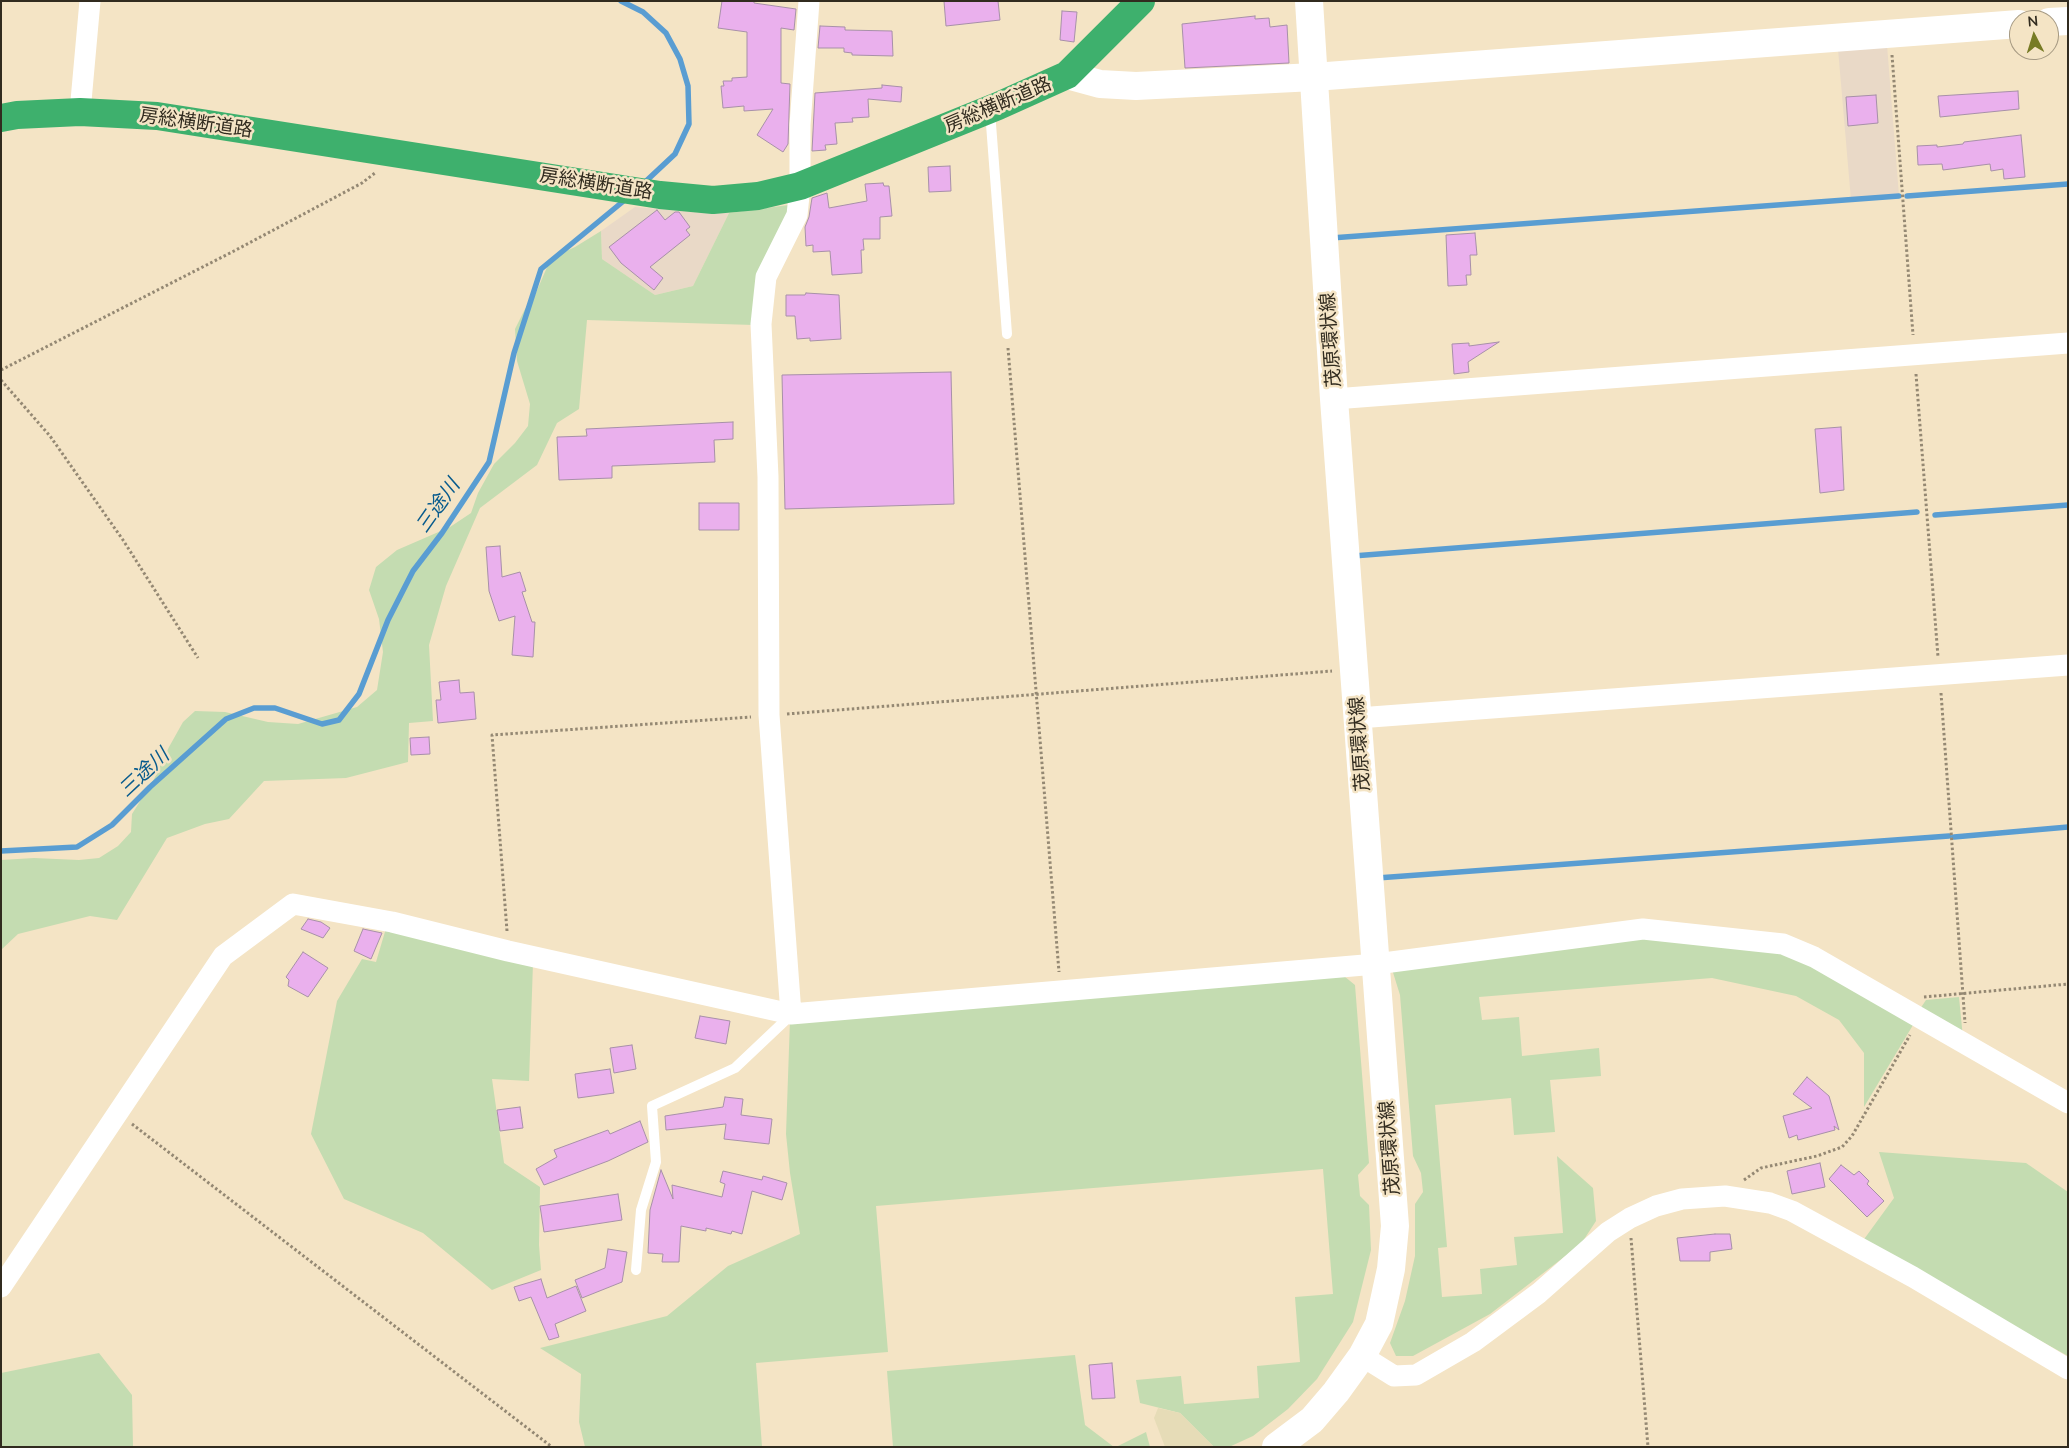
<!DOCTYPE html>
<meta charset="utf-8">
<style>
body{margin:0}
#map{position:relative;width:2069px;height:1448px;overflow:hidden;background:#f4e4c5;font-family:Mulish,sans-serif}
canvas{display:block}
.frame{position:absolute;inset:0;border:2px solid #312b1f;pointer-events:none}
.north{position:absolute;left:2009px;top:10px;width:50px;height:50px;box-sizing:border-box;background:#f4e4c5;border:1px solid #a69a83;border-radius:50%;rotate:355deg;font-size:14px;font-weight:700;line-height:20px;text-align:center;color:#312b1f}
.north::after{content:'';display:block;margin:auto;width:18px;height:22px;background:#777b25;clip-path:polygon(50% 0,100% 100%,50% 72%,0 100%)}
</style>
<div id="map">
<canvas width="2069" height="1448"></canvas>
<div class="frame"></div>
<div class="north">N</div>
</div>
<script>
const context = document.querySelector('canvas').getContext('2d');
context.lineJoin = 'round';
function paint(path, color) {
  context.fillStyle = color;
  context.fill(path, 'evenodd');
}
function toPath(rows) {
  const path = new Path2D();
  for (const r of rows) {
    path.moveTo(r[0], r[1]);
    for (let i = 2; i < r.length; i += 2) path.lineTo(r[i], r[i + 1]);
  }
  return path;
}
function stroke(path, color, width, dash) {
  context.strokeStyle = color;
  context.lineWidth = width;
  context.lineCap = dash ? 'butt' : 'round';
  context.setLineDash(dash || []);
  context.stroke(path);
}
function drawText(font, color, halo, rows, align = 'center') {
  context.font = font + ' Mulish,"Noto Sans JP",sans-serif';
  context.lineWidth = 5;
  context.setLineDash([]);
  context.textBaseline = 'middle';
  context.strokeStyle = halo;
  context.fillStyle = color;
  for (const [text, x, y, turn = 0] of rows) {
    context.save();
    context.translate(x, y);
    context.rotate((+turn || 0) * Math.PI / 180);
    context.textAlign = isNaN(turn) ? turn : align;
    if (halo) context.strokeText(text, 0, 0);
    context.fillText(text, 0, 0);
    context.restore();
  }
}
const commercial = toPath([
 [1887,45,1899,196,1851,200,1838,49],
 [635,207,704,213,729,213,693,286,655,295,602,259,601,231]
]);
const green = toPath([
 [796,204,754,325,587,320,579,409,557,423,537,465,480,508,446,586,429,645,433,721,409,723,408,762,346,778,264,781,229,819,205,824,167,838,117,920,90,916,18,934,1,950,1,860,34,858,79,860,99,858,118,846,131,832,132,814,154,779,169,747,183,722,195,711,225,712,268,722,298,724,357,707,377,690,383,652,379,619,369,590,376,567,397,550,450,527,471,513,478,493,494,464,515,443,528,426,530,404,517,361,515,329,525,309,535,295,551,258,575,247,601,231,602,259,655,295,693,286,729,213],
 [387,925,533,963,529,1081,492,1079,504,1163,540,1187,539,1245,541,1270,492,1290,423,1233,344,1199,311,1134,337,1001,362,959,376,962],
 [1646,934,1784,952,1916,1020,1864,1107,1864,1053,1839,1020,1796,996,1712,978,1479,997,1482,1020,1519,1017,1522,1056,1599,1048,1601,1076,1550,1080,1555,1132,1514,1135,1511,1098,1435,1105,1447,1247,1438,1248,1442,1297,1482,1294,1480,1269,1517,1265,1514,1237,1563,1233,1557,1156,1593,1188,1596,1221,1581,1244,1490,1314,1413,1356,1396,1356,1390,1343,1405,1301,1415,1256,1415,1204,1423,1192,1421,1173,1413,1156,1400,995,1391,966],
 [1339,972,1355,985,1369,1163,1358,1175,1360,1196,1369,1205,1371,1250,1353,1322,1317,1379,1288,1409,1253,1436,1229,1447,1214,1447,1180,1413,1140,1403,1136,1380,1181,1376,1184,1404,1259,1398,1257,1366,1300,1362,1295,1297,1333,1294,1323,1169,876,1206,888,1352,756,1363,762,1447,585,1447,579,1422,581,1374,540,1348,667,1316,728,1266,800,1234,790,1173,786,1134,790,1020],
 [1959,997,1963,1038,1920,1009,1926,1000],
 [1879,1152,2026,1163,2068,1192,2068,1356,1862,1242,1894,1198],
 [99,1353,132,1395,133,1447,1,1447,1,1373],
 [1075,1355,1085,1425,1114,1447,893,1447,887,1371],
 [1146,1432,1150,1447,1116,1447]
]);
const sand = toPath([
 [1158,1408,1180,1413,1214,1447,1165,1447,1154,1418]
]);
const stream = toPath([
 [621,1,643,12,666,33,680,59,688,86,689,124,675,154,644,183],
 [1907,196,2068,184],
 [1331,238,1899,196],
 [1935,515,2068,505],
 [1353,556,1917,512],
 [1954,837,2068,827],
 [1,851,77,847,112,825,150,787,226,719,254,708,275,708,322,724,339,720,359,694,388,620,413,571,442,533,489,462,514,353,541,269,626,199],
 [1377,878,1949,836]
]);
const building = toPath([
 [722,1,754,1,754,3,796,9,794,30,781,28,781,83,790,84,788,144,783,152,757,135,773,109,744,111,744,106,723,108,721,86,724,86,723,81,732,81,732,78,747,77,747,32,718,28,722,1],
 [944,1,998,1,1000,20,946,26,944,1],
 [1062,11,1077,12,1074,42,1060,40,1062,11],
 [1255,16,1255,19,1269,18,1270,27,1287,25,1289,63,1185,68,1182,24,1255,16],
 [820,26,845,27,845,30,892,31,893,56,852,55,852,53,844,52,844,48,818,48,820,26],
 [882,85,902,87,901,102,868,99,869,117,852,118,853,122,835,123,837,144,825,145,826,150,812,151,815,93,882,88,882,85],
 [2018,91,2019,109,1940,117,1938,96,2018,91],
 [1876,95,1878,123,1848,126,1846,97,1876,95],
 [2021,135,2025,177,2004,179,2003,169,1991,171,1990,164,1943,170,1942,164,1918,165,1917,146,1937,145,1937,147,1963,144,1964,142,2021,135],
 [950,166,951,191,929,192,928,167,950,166],
 [883,183,884,186,889,186,892,216,880,217,880,239,863,239,864,250,861,250,862,273,832,275,830,251,813,252,813,245,806,246,805,227,809,217,812,198,827,193,829,208,867,201,865,184,883,183],
 [657,210,665,220,675,212,679,212,690,227,686,230,690,235,650,267,663,278,654,290,621,263,609,247,657,210],
 [1475,233,1477,255,1470,255,1471,275,1466,275,1467,285,1448,286,1446,235,1475,233],
 [806,293,839,295,841,339,810,341,810,338,797,339,795,316,786,316,786,295,805,295,806,293],
 [1499,342,1468,362,1469,372,1454,374,1452,344,1469,343,1469,346,1499,342],
 [951,372,954,504,785,509,782,375,951,372],
 [733,422,733,439,714,440,715,462,612,466,612,478,559,480,557,437,587,436,586,429,733,422],
 [1841,427,1844,490,1820,493,1815,429,1841,427],
 [699,503,739,503,739,530,699,530,699,503],
 [500,546,502,577,520,572,526,591,522,592,532,622,535,622,533,657,512,655,515,616,499,621,489,591,486,547,500,546],
 [459,680,460,693,474,692,476,719,438,723,436,700,441,700,439,682,459,680],
 [429,737,430,754,411,755,410,738,429,737],
 [308,919,321,922,330,928,323,938,301,929,308,919],
 [363,929,382,933,371,959,354,951,363,929],
 [303,952,328,968,308,997,288,986,289,980,286,977,303,952],
 [700,1016,730,1021,726,1044,695,1038,700,1016],
 [632,1045,636,1069,614,1073,610,1048,632,1045],
 [610,1069,614,1093,578,1098,575,1074,610,1069],
 [1807,1077,1829,1096,1839,1130,1834,1126,1835,1130,1798,1140,1797,1135,1789,1138,1783,1116,1812,1108,1793,1094,1807,1077],
 [725,1097,743,1099,741,1115,772,1119,769,1144,724,1139,726,1124,666,1130,665,1116,723,1107,725,1097],
 [520,1107,523,1128,500,1131,497,1110,520,1107],
 [640,1121,648,1142,608,1161,544,1185,536,1169,557,1157,554,1150,608,1130,610,1134,640,1121],
 [1820,1163,1825,1187,1792,1194,1787,1171,1820,1163],
 [1841,1165,1854,1175,1859,1171,1869,1181,1867,1184,1884,1201,1867,1217,1829,1179,1841,1165],
 [661,1170,673,1199,672,1185,722,1197,725,1184,720,1182,723,1171,762,1180,763,1176,787,1183,782,1200,752,1191,742,1234,732,1231,731,1234,706,1228,706,1231,681,1226,679,1262,662,1262,663,1254,648,1253,650,1210,661,1170],
 [618,1194,622,1220,544,1232,540,1206,618,1194],
 [1715,1234,1730,1234,1732,1249,1710,1252,1710,1261,1680,1261,1677,1238,1715,1234],
 [608,1249,627,1252,622,1282,582,1298,575,1280,605,1268,608,1249],
 [541,1279,547,1298,576,1286,586,1311,555,1324,559,1337,549,1340,531,1297,519,1301,514,1287,541,1279],
 [1112,1363,1115,1398,1092,1399,1089,1365,1112,1363]
]);
const path = toPath([
 [1892,55,1913,335],
 [1008,348,1059,972],
 [1,370,234,251,362,183,375,173],
 [1916,374,1938,657],
 [1,380,50,436,123,540,198,658],
 [1941,693,1965,1023],
 [787,714,1332,671],
 [507,931,492,735,751,717],
 [1924,997,2068,984],
 [132,1124,552,1447],
 [1744,1180,1761,1168,1817,1156,1842,1147,1852,1136,1910,1035],
 [1631,1238,1648,1447]
]);
const lane = toPath([
 [990,111,1007,334],
 [636,1270,641,1210,656,1162,652,1106,735,1068,791,1015]
]);
const street = toPath([
 [80,112,90,1],
 [1334,399,2068,343],
 [1358,718,2068,665],
 [791,1014,769,715,768,477,761,324,766,277,797,215,800,186,800,125,809,1],
 [1,1287,223,956,293,904,392,922,508,951,791,1014,1376,964,1643,929,1783,944,1814,957,2068,1103],
 [1362,1356,1394,1376,1416,1375,1473,1342,1539,1293,1608,1232,1630,1218,1656,1206,1682,1199,1725,1196,1770,1203,1792,1211,1913,1277,2068,1369]
]);
const secondary = toPath([
 [2049,22,2068,21],
 [1067,75,1100,84,1136,86,1314,77,2019,24],
 [1276,1447,1312,1420,1336,1392,1362,1356,1379,1324,1391,1269,1395,1226,1334,399,1309,1]
]);
const highway = toPath([
 [1,118,17,115,80,112,157,116,660,195,713,200,758,196,800,186,998,106,1067,75,1141,1]
]);
const streetNames = [
 ["房総横断道路",998,105,-23],
 ["房総横断道路",196,123,8],
 ["房総横断道路",596,184,9],
 ["茂原環状線",1331,340,-94],
 ["茂原環状線",1360,744,-94],
 ["茂原環状線",1390,1148,-94]
];
const waterNames = [
 ["三途川",438,506,-55],
 ["三途川",144,773,-43]
];
paint(commercial, '#e9d9c7');
paint(green, '#c4dcb1');
paint(sand, '#e6dcb7');
stroke(stream, '#599dd2', 5.5);
paint(building, '#eab0ed');
stroke(building, '#a790a8', 1);
stroke(path, '#948873', 3, [2.5, 2.5]);
stroke(lane, '#fff', 10);
stroke(street, '#fff', 21);
stroke(secondary, '#fff', 28);
stroke(highway, '#3eb06d', 28);
drawText('19px', '#312b1f', '#f4e4c5', streetNames);
drawText('italic 20px', '#085b8d', '#f4e4c5', waterNames);
</script>
